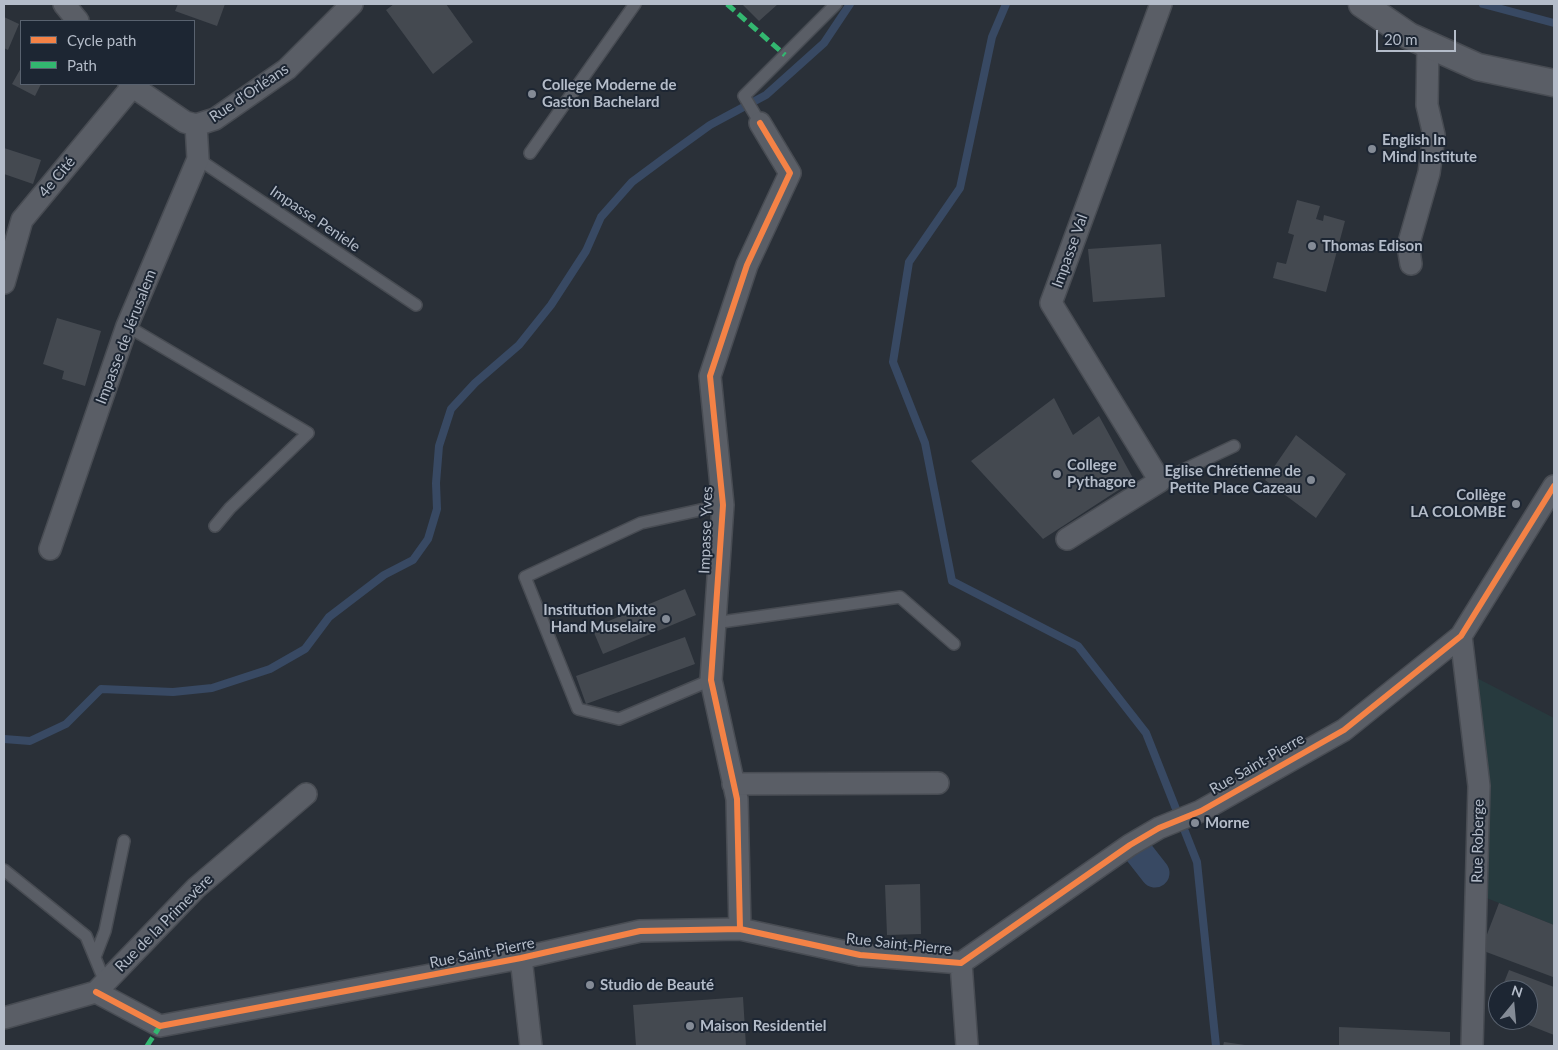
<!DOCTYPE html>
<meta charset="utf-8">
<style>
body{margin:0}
#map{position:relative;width:1558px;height:1050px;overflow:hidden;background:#2a3038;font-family:Lato,sans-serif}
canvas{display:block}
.frame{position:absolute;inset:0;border:5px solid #b4bcc9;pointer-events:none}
.legend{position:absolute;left:20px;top:20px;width:175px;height:65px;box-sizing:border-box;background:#1d2633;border:1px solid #59626f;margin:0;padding:6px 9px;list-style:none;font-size:15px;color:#b4bcc9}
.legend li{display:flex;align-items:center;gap:10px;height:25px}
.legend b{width:25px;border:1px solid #59626f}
.north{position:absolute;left:1488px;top:980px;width:50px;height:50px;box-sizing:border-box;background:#1d2633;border:1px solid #59626f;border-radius:50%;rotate:17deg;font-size:14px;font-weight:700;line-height:20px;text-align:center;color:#b4bcc9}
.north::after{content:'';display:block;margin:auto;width:18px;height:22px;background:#848b96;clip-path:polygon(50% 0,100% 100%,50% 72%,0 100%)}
.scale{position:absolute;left:1376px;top:30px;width:80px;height:22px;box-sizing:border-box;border:2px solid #b4bcc9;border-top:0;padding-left:6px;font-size:15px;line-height:18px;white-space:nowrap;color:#b4bcc9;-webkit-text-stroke:4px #1d2633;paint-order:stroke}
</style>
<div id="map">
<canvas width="1558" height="1050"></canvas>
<div class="frame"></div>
<ul class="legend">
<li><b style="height:6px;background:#f48246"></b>Cycle path</li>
<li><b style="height:6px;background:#33b770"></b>Path</li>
</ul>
<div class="north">N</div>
<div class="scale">20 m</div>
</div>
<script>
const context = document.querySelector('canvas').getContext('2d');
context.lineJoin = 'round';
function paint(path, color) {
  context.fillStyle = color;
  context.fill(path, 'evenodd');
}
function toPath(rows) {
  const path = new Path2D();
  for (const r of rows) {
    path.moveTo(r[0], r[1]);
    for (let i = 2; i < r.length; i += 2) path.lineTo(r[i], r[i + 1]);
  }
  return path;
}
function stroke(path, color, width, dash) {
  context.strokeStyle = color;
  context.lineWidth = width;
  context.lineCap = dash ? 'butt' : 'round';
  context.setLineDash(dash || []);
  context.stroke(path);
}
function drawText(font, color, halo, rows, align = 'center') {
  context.font = font + ' Lato,sans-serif';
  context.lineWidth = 4;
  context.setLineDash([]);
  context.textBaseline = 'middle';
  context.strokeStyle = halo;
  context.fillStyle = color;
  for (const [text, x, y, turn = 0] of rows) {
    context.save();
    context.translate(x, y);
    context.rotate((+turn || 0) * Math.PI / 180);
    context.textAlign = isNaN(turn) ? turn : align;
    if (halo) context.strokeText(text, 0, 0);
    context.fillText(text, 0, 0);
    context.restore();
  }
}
const green = toPath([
 [1473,676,1554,718,1554,925,1479,895]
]);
const stream = toPath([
 [1006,4,992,37,960,188,909,262,893,362,925,443,952,581,1078,646,1146,733,1197,862,1216,1046],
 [1483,4,1554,23],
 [4,739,30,741,66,724,101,689,173,692,212,688,270,669,305,649,329,617,384,575,413,560,428,539,437,509,436,483,439,446,451,409,475,383,519,345,551,305,586,251,601,217,632,182,667,156,710,125,766,95,824,43,850,4]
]);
const canal = toPath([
 [1137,850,1155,873]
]);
const building = toPath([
 [178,4,225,4,217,26,175,11],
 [394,4,446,4,473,42,433,74,386,10],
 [742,4,778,4,759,21],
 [4,17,19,24,8,50,4,48],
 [21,68,21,84,41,84,35,96,12,84],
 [4,148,41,160,33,184,4,174],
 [1297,200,1320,206,1316,219,1323,221,1324,215,1345,221,1326,292,1273,278,1277,262,1286,264,1294,235,1288,233],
 [1161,244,1165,297,1093,302,1088,249],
 [57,318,101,331,85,386,62,379,64,371,43,364],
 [1054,398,1073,435,1099,416,1134,480,1043,539,971,461],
 [1296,435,1346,474,1316,518,1265,480],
 [685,589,696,615,603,654,592,628],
 [685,637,695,664,586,704,576,676],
 [920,884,921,934,887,935,885,885],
 [1499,903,1554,925,1553,977,1481,950],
 [1509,970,1554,987,1554,1035,1516,1020,1528,1020,1528,990,1501,990],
 [743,997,746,1046,636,1046,633,1005],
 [1339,1027,1450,1032,1450,1046,1339,1046],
 [1224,1042,1245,1045,1244,1046,1223,1046]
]);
const service = toPath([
 [760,123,744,96,836,4],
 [530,153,635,4],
 [198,159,416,305],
 [127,326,308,433,230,508,215,526],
 [1160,481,1234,446],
 [714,623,900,597,954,644],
 [711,680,619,719,578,709,525,577,641,523,723,505],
 [4,870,86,936,105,982],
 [95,957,105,931,124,841]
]);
const minor = toPath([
 [64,4,78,21],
 [129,84,185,122,196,125,215,119,287,69,352,4],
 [1411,264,1408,246,1429,173,1434,135,1427,105,1428,44],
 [4,283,22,220,132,87],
 [1067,539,1160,481,1051,303,1161,4],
 [50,549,127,326,198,159,196,125],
 [1461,636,1479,786,1472,1046],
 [733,784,938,783],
 [740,929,737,799,711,680,723,505,710,376,747,265,790,173,760,123],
 [521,958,531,1046],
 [961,963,967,1046],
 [96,992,160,1026,521,958,640,931,740,929,860,955,961,963,1130,845,1159,828,1201,811,1344,730,1461,636,1554,486],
 [4,1018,96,992,196,888,306,794]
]);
const tertiary = toPath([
 [1362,4,1409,36,1478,67,1554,83]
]);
const quiet = toPath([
 [727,4,785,55],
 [147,1046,160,1026]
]);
const cycleway = toPath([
 [740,929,737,799,711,680,723,505,710,376,747,265,790,173,760,123],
 [96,992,160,1026,521,958,640,931,740,929,860,955,961,963,1130,845,1159,828,1201,811,1344,730,1461,636,1554,486]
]);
const markers = [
 [532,94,5,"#848b96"],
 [1372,149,5,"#848b96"],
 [1312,246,5,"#848b96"],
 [1057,474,5,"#848b96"],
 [1311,480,5,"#848b96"],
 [1516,504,5,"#848b96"],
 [666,619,5,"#848b96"],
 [1195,823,5,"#848b96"],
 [590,985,5,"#848b96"],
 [690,1026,5,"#848b96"]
];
const poiNames = [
 ["College Moderne de",542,85],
 ["Gaston Bachelard",542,102],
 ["English In",1382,140],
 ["Mind Institute",1382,157],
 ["Thomas Edison",1322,246],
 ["College",1067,465],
 ["Pythagore",1067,482],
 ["Eglise Chrétienne de",1301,471,"right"],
 ["Petite Place Cazeau",1301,488,"right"],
 ["Collège",1506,495,"right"],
 ["LA COLOMBE",1506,512,"right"],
 ["Institution Mixte",656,610,"right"],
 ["Hand Muselaire",656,627,"right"],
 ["Morne",1205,823],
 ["Studio de Beauté",600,985],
 ["Maison Residentiel",700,1026]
];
const streetNames = [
 ["Rue d'Orléans",249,93,-34],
 ["4e Cité",57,177,-50],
 ["Impasse Peniele",315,219,34],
 ["Impasse Val",1070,251,-70],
 ["Impasse de Jérusalem",126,337,-69],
 ["Impasse Yves",706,530,-88],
 ["Rue Saint-Pierre",1257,764,-30],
 ["Rue Roberge",1478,841,-89],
 ["Rue de la Primevère",164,923,-45],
 ["Rue Saint-Pierre",899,944,6],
 ["Rue Saint-Pierre",482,953,-11]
];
paint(green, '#273a3e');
stroke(stream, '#384963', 8);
stroke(canal, '#384963', 29);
paint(building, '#444950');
stroke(service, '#484c53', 14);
stroke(minor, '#484c53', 24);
stroke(tertiary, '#484c53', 29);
stroke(service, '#5a5e66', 11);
stroke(minor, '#5a5e66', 21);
stroke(tertiary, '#5a5e66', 26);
stroke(quiet, '#33b770', 5, [10, 5]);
stroke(cycleway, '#f48246', 6);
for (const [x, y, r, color] of markers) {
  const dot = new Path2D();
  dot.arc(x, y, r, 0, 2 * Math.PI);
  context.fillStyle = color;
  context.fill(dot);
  stroke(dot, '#1d2633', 2);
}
drawText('bold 15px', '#b4bcc9', '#1d2633', poiNames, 'left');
drawText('15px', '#b4bcc9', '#1d2633', streetNames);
</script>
